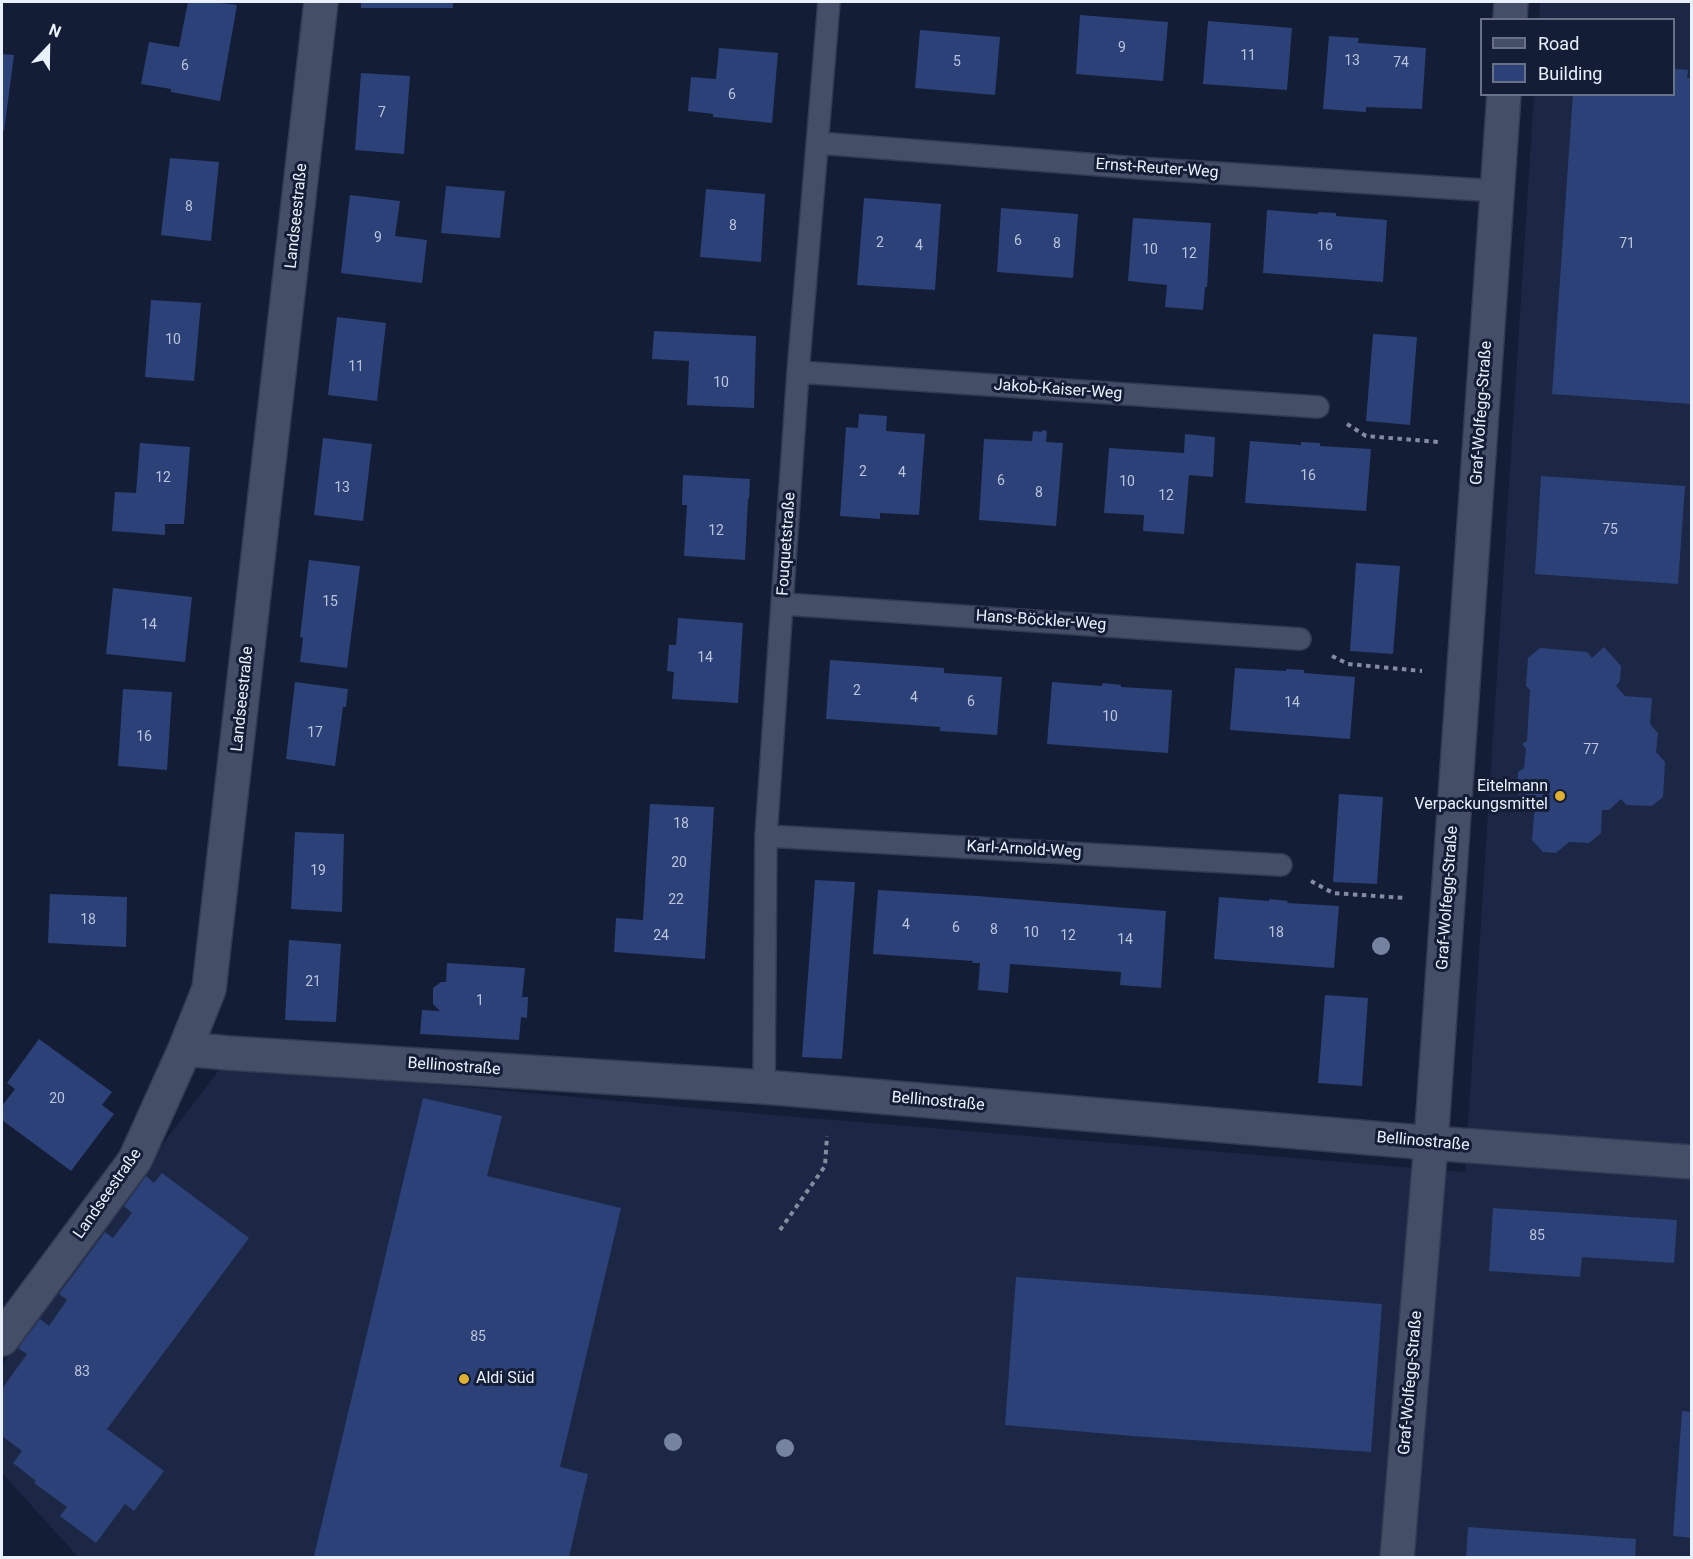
<!DOCTYPE html>
<meta charset="utf-8">
<style>
body{margin:0}
#map{position:relative;width:1693px;height:1559px;overflow:hidden;background:#141d36;font-family:Roboto,sans-serif}
canvas{display:block}
.frame{position:absolute;inset:0;border:3px solid #e9f0fd;pointer-events:none}
.legend{position:absolute;left:1480px;top:18px;width:195px;height:78px;box-sizing:border-box;background:#141d36;border:2px solid #697186;margin:0;padding:8px 10px;list-style:none;font-size:18px;color:#e9f0fd}
.legend li{display:flex;align-items:center;gap:12px;height:30px}
.legend b{width:30px;border:2px solid #697186}
.north{position:absolute;left:18px;top:18px;width:60px;height:60px;-webkit-text-stroke:4px #141d36;paint-order:stroke;rotate:22deg;font-size:16px;font-weight:700;line-height:24px;text-align:center;color:#e9f0fd}
.north::after{content:'';display:block;margin:auto;width:21px;height:27px;background:#e9f0fd;clip-path:polygon(50% 0,100% 100%,50% 72%,0 100%)}
</style>
<div id="map">
<canvas width="1693" height="1559"></canvas>
<div class="frame"></div>
<ul class="legend">
<li><b style="height:8px;background:#444e67"></b>Road</li>
<li><b style="height:16px;background:#2c4177"></b>Building</li>
</ul>
<div class="north">N</div>
</div>
<script>
const context = document.querySelector('canvas').getContext('2d');
context.lineJoin = 'round';
function paint(path, color) {
  context.fillStyle = color;
  context.fill(path, 'evenodd');
}
function toPath(rows) {
  const path = new Path2D();
  for (const r of rows) {
    path.moveTo(r[0], r[1]);
    for (let i = 2; i < r.length; i += 2) path.lineTo(r[i], r[i + 1]);
  }
  return path;
}
function stroke(path, color, width, dash) {
  context.strokeStyle = color;
  context.lineWidth = width;
  context.lineCap = dash ? 'butt' : 'round';
  context.setLineDash(dash || []);
  context.stroke(path);
}
function drawText(font, color, halo, rows, align = 'center') {
  context.font = font + ' Roboto,sans-serif';
  context.lineWidth = 6;
  context.setLineDash([]);
  context.textBaseline = 'middle';
  context.strokeStyle = halo;
  context.fillStyle = color;
  for (const [text, x, y, turn = 0] of rows) {
    context.save();
    context.translate(x, y);
    context.rotate((+turn || 0) * Math.PI / 180);
    context.textAlign = isNaN(turn) ? turn : align;
    if (halo) context.strokeText(text, 0, 0);
    context.fillText(text, 0, 0);
    context.restore();
  }
}
const built = toPath([
 [1540,2,1691,2,1691,1557,79,1558,2,1473,2,1365,156,1153,223,1065,761,1114,1465,1172,1534,95,1674,94,1674,20,1539,19]
]);
const building = toPath([
 [188,2,213,2,237,5,220,101,171,92,171,89,141,84,149,42,179,47],
 [361,2,453,2,453,8,361,8],
 [1080,15,1168,22,1163,81,1076,74],
 [1208,21,1292,28,1287,90,1203,84],
 [920,30,1000,37,995,95,915,88],
 [1329,36,1359,38,1358,43,1426,48,1422,109,1366,107,1366,112,1323,109],
 [719,48,778,53,772,123,713,117,713,114,688,111,691,77,716,79],
 [2,54,14,55,4,131,2,130],
 [1674,69,1688,70,1687,78,1692,78,1692,404,1552,394,1573,94,1674,94],
 [361,73,410,76,404,154,355,150],
 [170,158,219,162,211,241,161,235],
 [446,186,505,191,500,238,441,233],
 [706,189,765,194,761,262,700,257],
 [350,195,400,201,395,236,427,240,422,283,341,273],
 [864,198,941,204,935,290,857,285],
 [1001,208,1078,214,1073,278,997,272],
 [1267,210,1318,214,1318,212,1336,213,1336,216,1387,220,1383,282,1263,273],
 [1133,218,1211,223,1207,287,1205,287,1203,310,1165,307,1167,285,1128,281],
 [151,300,201,303,194,381,145,377],
 [337,317,386,323,377,401,328,395],
 [654,331,756,336,754,408,687,405,689,361,652,359],
 [1373,334,1417,337,1410,425,1366,421],
 [859,414,887,416,886,431,925,434,919,515,880,513,880,519,840,516,846,427,858,428],
 [1042,430,1047,431,1046,442,1063,443,1056,526,979,520,984,439,1032,441,1033,431,1042,432],
 [1185,434,1215,437,1213,477,1189,475,1184,534,1143,531,1144,515,1104,513,1109,448,1184,453],
 [323,438,372,444,363,521,314,515],
 [1250,441,1301,445,1301,442,1320,443,1320,446,1371,449,1366,511,1245,503],
 [140,443,190,447,184,524,165,524,165,535,112,531,115,492,136,493],
 [683,475,750,479,749,499,748,499,745,560,684,556,687,505,682,505],
 [1541,476,1685,486,1678,584,1535,574],
 [309,560,360,566,347,668,300,662,303,638,300,637],
 [1356,563,1400,566,1393,654,1350,651],
 [113,588,192,597,185,662,106,654],
 [678,618,743,623,738,703,672,699,674,672,667,671,669,645,676,645],
 [1604,647,1621,666,1620,681,1616,686,1625,696,1652,698,1650,724,1658,733,1656,752,1665,762,1663,797,1652,806,1626,805,1621,799,1609,810,1602,810,1601,833,1589,843,1569,842,1556,853,1543,852,1532,840,1535,805,1528,803,1517,793,1518,772,1524,768,1526,749,1522,744,1527,741,1530,690,1526,686,1528,658,1540,648,1587,652,1592,658],
 [830,660,944,668,944,673,1002,677,997,735,940,731,940,727,826,719],
 [1235,668,1286,671,1286,669,1304,670,1304,673,1355,677,1350,739,1230,730],
 [295,682,348,689,346,707,343,707,335,766,286,759],
 [1052,682,1102,686,1103,683,1121,685,1121,687,1172,690,1168,753,1047,744],
 [123,689,172,692,167,770,118,766],
 [1339,794,1383,797,1377,884,1333,882],
 [650,804,714,807,705,959,614,952,616,918,643,920],
 [295,832,344,834,342,912,291,909],
 [815,880,855,882,842,1059,802,1057],
 [878,890,977,896,1166,911,1161,988,1120,985,1121,972,1010,964,1008,993,978,990,980,963,972,963,973,961,873,954],
 [50,894,127,897,126,947,48,943],
 [1219,897,1269,901,1269,899,1288,901,1287,903,1339,906,1334,968,1214,959],
 [289,940,341,944,336,1022,285,1020],
 [447,963,525,968,522,997,528,997,527,1018,521,1017,519,1040,420,1034,422,1010,440,1011,433,1004,433,988,441,982,446,982],
 [1325,995,1368,998,1362,1086,1318,1083],
 [39,1039,112,1092,102,1105,114,1114,71,1171,2,1120,2,1106,15,1089,7,1083],
 [423,1098,502,1116,487,1176,621,1208,560,1467,588,1474,569,1557,319,1558,314,1556],
 [162,1173,249,1238,107,1429,164,1471,134,1511,125,1504,96,1543,60,1516,67,1507,34,1483,36,1481,13,1463,22,1451,2,1436,2,1389,27,1354,18,1348,40,1319,49,1326,67,1300,59,1294,105,1232,113,1238,132,1213,124,1206,146,1176,154,1183],
 [1493,1208,1677,1220,1674,1263,1582,1257,1580,1277,1489,1271],
 [1016,1277,1382,1304,1371,1452,1133,1436,1005,1425],
 [1682,1411,1692,1412,1692,1538,1673,1536],
 [1468,1527,1636,1539,1635,1558,1466,1558]
]);
const path = toPath([
 [1347,424,1366,436,1438,442],
 [1332,656,1348,664,1422,671],
 [1311,881,1333,893,1405,898],
 [780,1230,825,1166,827,1136]
]);
const service = toPath([
 [818,143,1138,168,1497,191],
 [798,372,1318,407],
 [783,604,1300,639],
 [766,836,1281,865],
 [764,1087,766,836,798,372,829,2]
]);
const minor = toPath([
 [1510,20,1511,2],
 [185,1049,228,1053,764,1087,1431,1143,1692,1162],
 [2,1339,135,1160,185,1049,209,989,321,2],
 [1397,1558,1431,1143,1504,94]
]);
const trees = [
 [1381,946],
 [673,1442],
 [785,1448]
];
const markers = [
 [1560,796,6,"#e0b034"],
 [464,1379,6,"#e0b034"]
];
const numberNames = [
 ["9",1122,48],
 ["11",1248,56],
 ["13",1352,61],
 ["5",957,62],
 ["74",1401,63],
 ["6",185,66],
 ["6",732,95],
 ["7",382,113],
 ["8",189,207],
 ["8",733,226],
 ["9",378,238],
 ["6",1018,241],
 ["2",880,243],
 ["8",1057,244],
 ["71",1627,244],
 ["4",919,246],
 ["16",1325,246],
 ["10",1150,250],
 ["12",1189,254],
 ["10",173,340],
 ["11",356,367],
 ["10",721,383],
 ["2",863,472],
 ["4",902,473],
 ["16",1308,476],
 ["12",163,478],
 ["6",1001,481],
 ["10",1127,482],
 ["13",342,488],
 ["8",1039,493],
 ["12",1166,496],
 ["75",1610,530],
 ["12",716,531],
 ["15",330,602],
 ["14",149,625],
 ["14",705,658],
 ["2",857,691],
 ["4",914,698],
 ["6",971,702],
 ["14",1292,703],
 ["10",1110,717],
 ["17",315,733],
 ["16",144,737],
 ["77",1591,750],
 ["18",681,824],
 ["20",679,863],
 ["19",318,871],
 ["22",676,900],
 ["18",88,920],
 ["4",906,925],
 ["6",956,928],
 ["8",994,930],
 ["10",1031,933],
 ["18",1276,933],
 ["24",661,936],
 ["12",1068,936],
 ["14",1125,940],
 ["21",313,982],
 ["1",480,1001],
 ["20",57,1099],
 ["85",1537,1236],
 ["85",478,1337],
 ["83",82,1372]
];
const streetNames = [
 ["Ernst-Reuter-Weg",1157,169,4],
 ["Landseestraße",297,216,-84],
 ["Jakob-Kaiser-Weg",1058,390,4],
 ["Graf-Wolfegg-Straße",1482,413,-86],
 ["Fouquetstraße",787,544,-86],
 ["Hans-Böckler-Weg",1041,621,4],
 ["Landseestraße",243,699,-84],
 ["Karl-Arnold-Weg",1024,850,3],
 ["Graf-Wolfegg-Straße",1448,898,-86],
 ["Bellinostraße",454,1067,4],
 ["Bellinostraße",938,1102,5],
 ["Bellinostraße",1423,1142,5],
 ["Landseestraße",108,1194,-55],
 ["Graf-Wolfegg-Straße",1411,1383,-85]
];
const poiNames = [
 ["Eitelmann",1548,787],
 ["Verpackungsmittel",1548,805],
 ["Aldi Süd",476,1379,"left"]
];
paint(built, '#1b2745');
paint(building, '#2c4177');
stroke(service, '#323b52', 24);
stroke(minor, '#323b52', 36);
stroke(path, '#848c9f', 4, [4.5, 4.5]);
stroke(service, '#444e67', 21);
stroke(minor, '#444e67', 33);
context.fillStyle = '#7582a0';
for (const [x, y] of trees) {
  context.beginPath();
  context.arc(x, y, 9, 0, 2 * Math.PI);
  context.fill();
}
for (const [x, y, r, color] of markers) {
  const dot = new Path2D();
  dot.arc(x, y, r, 0, 2 * Math.PI);
  context.fillStyle = color;
  context.fill(dot);
  stroke(dot, '#141d36', 2);
}
drawText('14px', '#bac4dc', null, numberNames);
drawText('16px', '#e9f0fd', '#141d36', streetNames);
drawText('16px', '#e9f0fd', '#141d36', poiNames, 'right');
</script>
